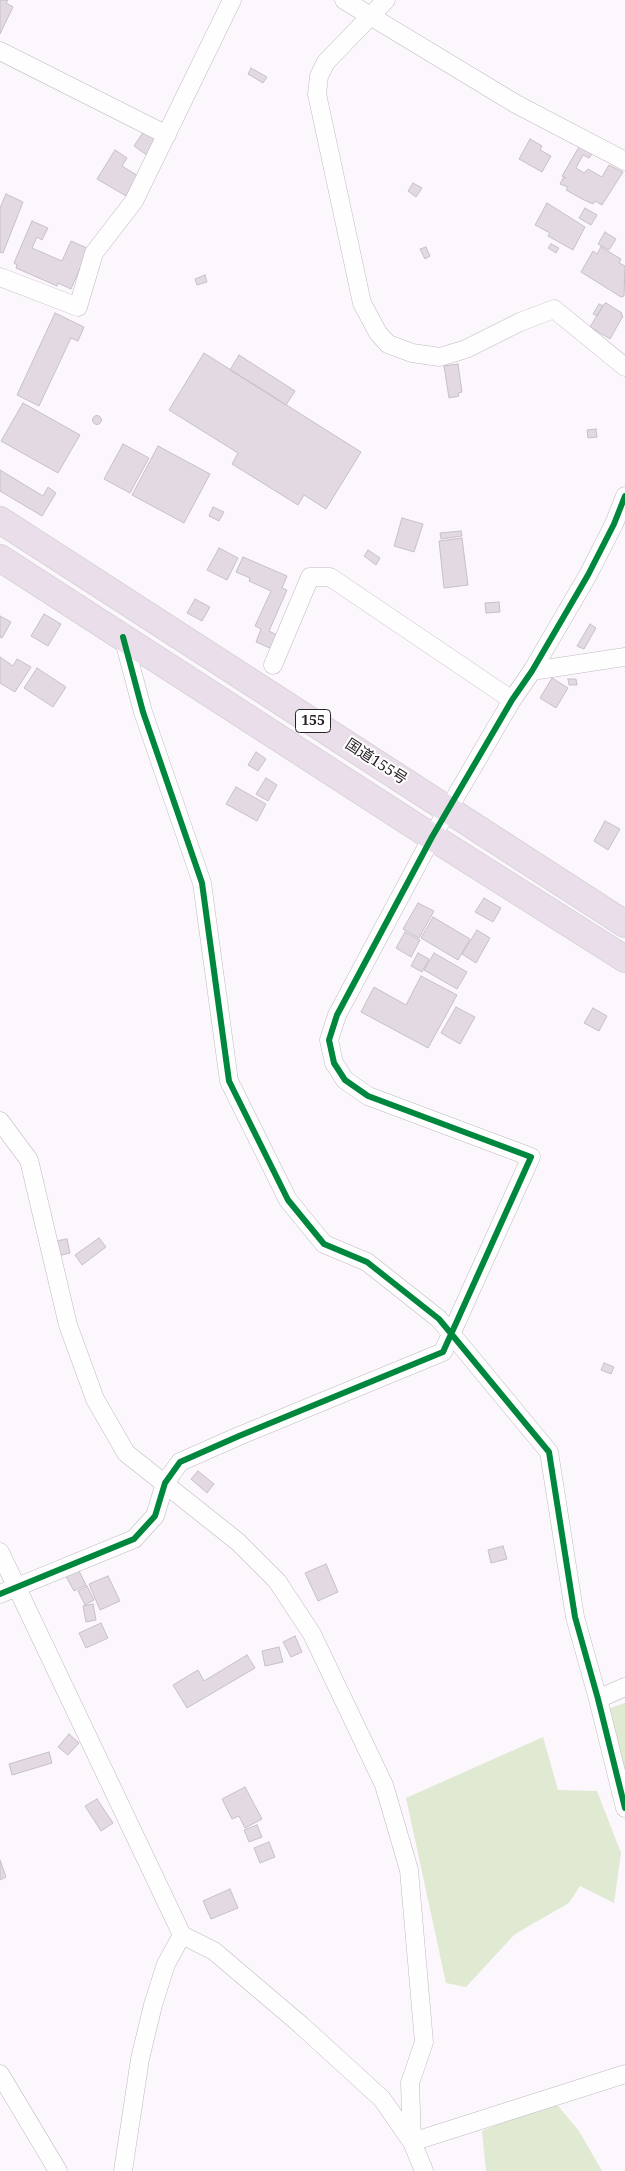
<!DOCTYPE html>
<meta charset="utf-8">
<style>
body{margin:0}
canvas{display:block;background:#fcf7fc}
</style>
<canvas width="625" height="2171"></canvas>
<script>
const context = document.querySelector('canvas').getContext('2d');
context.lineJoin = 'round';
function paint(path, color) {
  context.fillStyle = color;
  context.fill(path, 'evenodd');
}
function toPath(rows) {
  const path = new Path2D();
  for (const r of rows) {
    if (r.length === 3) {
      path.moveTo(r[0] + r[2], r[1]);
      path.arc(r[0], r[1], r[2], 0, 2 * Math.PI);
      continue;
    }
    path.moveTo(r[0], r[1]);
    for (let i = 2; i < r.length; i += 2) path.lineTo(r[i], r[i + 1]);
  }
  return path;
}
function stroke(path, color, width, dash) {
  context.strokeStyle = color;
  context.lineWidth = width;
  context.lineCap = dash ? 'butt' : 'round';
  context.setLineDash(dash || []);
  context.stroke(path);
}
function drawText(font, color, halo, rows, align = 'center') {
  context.font = font + ' "Noto Serif","Noto Sans JP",serif';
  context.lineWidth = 4;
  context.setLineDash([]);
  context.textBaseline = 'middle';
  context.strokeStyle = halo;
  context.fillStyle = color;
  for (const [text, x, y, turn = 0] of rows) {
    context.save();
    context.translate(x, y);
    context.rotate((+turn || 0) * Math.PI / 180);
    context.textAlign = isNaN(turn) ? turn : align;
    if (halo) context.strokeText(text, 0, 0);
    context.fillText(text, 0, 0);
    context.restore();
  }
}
const green = toPath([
 [625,1703,625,1786,605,1710],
 [543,1737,558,1790,597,1791,621,1853,614,1903,580,1886,569,1903,515,1934,466,1987,446,1983,406,1798],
 [554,2101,579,2131,602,2171,486,2171,482,2131]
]);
const building = toPath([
 [0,0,8,0,6,3,13,7,0,34,0,0],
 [251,68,267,77,263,83,248,74,251,68],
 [144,131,158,140,148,156,134,146,144,131],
 [530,139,542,146,540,150,551,156,542,172,519,159,530,139],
 [579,147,593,153,589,158,583,155,576,168,584,173,588,169,602,177,609,165,623,172,602,205,595,201,593,204,582,199,566,190,568,187,560,184,563,178,566,178,562,176,579,147],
 [115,150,127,158,122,166,138,176,126,196,97,179,115,150],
 [413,183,422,188,416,197,408,191,413,183],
 [6,194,23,202,3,253,0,252,0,208,6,194],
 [547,203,585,227,573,250,548,236,550,233,535,225,547,203],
 [585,208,597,215,591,225,579,218,585,208],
 [32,221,48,228,42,240,37,237,32,248,62,261,71,241,87,248,86,250,88,250,71,289,58,283,57,286,16,268,17,265,14,263,32,221],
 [605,232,616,239,609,250,598,244,605,232],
 [551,244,559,248,556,253,548,248,551,244],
 [426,247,430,256,425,259,420,249,426,247],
 [601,247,621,259,619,263,625,266,624,296,621,297,581,272,593,251,597,254,601,247],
 [205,275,207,282,197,285,195,279,205,275],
 [606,303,622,313,621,315,623,316,610,339,590,327,604,304,606,303],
 [599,304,603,306,597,316,593,314,599,304],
 [55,313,84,327,78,341,71,338,39,406,17,395,55,313],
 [204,353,361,452,326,509,304,495,298,505,232,464,238,453,169,410,204,353],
 [239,355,295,391,286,405,230,370,239,355],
 [458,364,462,392,458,393,459,396,449,398,444,366,458,364],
 [23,403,80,435,58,473,1,441,23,403],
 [97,420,4.5],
 [596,429,597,437,588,438,587,430,596,429],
 [123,444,149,458,130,493,104,479,123,444],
 [158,446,210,474,184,523,132,495,158,446],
 [0,470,43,496,48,487,56,493,42,516,0,491,0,470],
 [213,507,224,512,219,521,209,516,213,507],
 [402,518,423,524,414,552,394,546,402,518],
 [461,531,462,536,441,539,440,533,461,531],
 [462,538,468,585,444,588,439,541,462,538],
 [219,548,238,558,227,580,207,570,219,548],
 [368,550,380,558,376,565,364,556,368,550],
 [243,557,287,576,282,588,287,590,269,631,279,636,272,649,256,642,261,629,255,626,271,591,249,581,250,578,236,572,243,557],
 [195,599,210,607,202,621,187,613,195,599],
 [499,602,500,612,486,613,485,603,499,602],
 [44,614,61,624,48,646,31,636,44,614],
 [0,616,11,622,2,638,0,637,0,616],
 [590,624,596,628,584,649,577,646,590,624],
 [0,657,13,666,17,659,31,667,15,692,0,683,0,657],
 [37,668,66,687,53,707,24,688,37,668],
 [552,678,568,688,556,708,540,698,552,678],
 [568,679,576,679,577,685,569,685,568,679],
 [256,752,266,759,258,771,248,765,256,752],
 [266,778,277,785,268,801,256,794,266,778],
 [236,787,266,804,257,821,226,804,236,787],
 [605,821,620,829,608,850,594,841,605,821],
 [484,898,501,908,493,922,475,912,484,898],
 [418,903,434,911,419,938,403,929,418,903],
 [433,917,470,939,458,960,421,938,433,917],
 [477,930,490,938,476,963,462,954,477,930],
 [405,932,420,940,411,957,396,948,405,932],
 [418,953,429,959,422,972,411,966,418,953],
 [434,953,467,972,457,989,424,970,434,953],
 [421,976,457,995,428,1048,361,1012,374,987,406,1005,421,976],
 [456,1007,475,1017,460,1044,441,1033,456,1007],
 [593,1008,607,1016,599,1031,584,1023,593,1008],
 [99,1238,106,1247,82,1265,75,1255,99,1238],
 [67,1239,70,1253,58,1256,55,1241,67,1239],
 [604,1363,614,1367,611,1374,601,1370,604,1363],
 [198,1471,214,1484,207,1493,191,1479,198,1471],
 [503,1546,507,1559,491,1563,488,1550,503,1546],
 [326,1564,338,1592,318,1601,305,1573,326,1564],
 [77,1567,86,1585,74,1591,64,1573,77,1567],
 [108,1576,120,1601,100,1610,89,1584,108,1576],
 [87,1586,94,1600,85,1605,78,1591,87,1586],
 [93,1604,96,1620,86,1622,83,1606,93,1604],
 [101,1623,108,1638,86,1648,79,1633,101,1623],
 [295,1636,302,1652,291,1657,283,1642,295,1636],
 [279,1647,283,1662,265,1666,262,1651,279,1647],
 [247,1655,255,1668,187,1708,173,1685,198,1670,204,1681,247,1655],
 [69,1734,79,1743,68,1755,58,1747,69,1734],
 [49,1752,52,1763,12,1775,9,1764,49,1752],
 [245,1787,262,1819,245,1828,239,1816,232,1819,222,1799,245,1787],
 [97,1799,113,1823,101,1831,85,1806,97,1799],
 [257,1825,262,1837,249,1842,244,1830,257,1825],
 [269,1842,275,1857,260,1863,254,1848,269,1842],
 [0,1860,6,1877,0,1880,0,1860],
 [230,1889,238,1908,211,1919,203,1901,230,1889]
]);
const minor = toPath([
 [344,0,516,104,625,161],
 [386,0,326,62,319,76,317,94,362,303,378,333,388,344,412,353,440,357,466,349,520,322,554,309,625,367],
 [0,51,167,135],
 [0,277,78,307,94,253,134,201,232,0],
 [123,637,143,712,202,883,229,1081,288,1200,324,1244,367,1262,439,1319,549,1452,575,1617,598,1699,625,1808],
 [273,665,310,577,330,577,512,700],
 [532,671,625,657],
 [0,1121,29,1160,68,1325,95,1399,126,1453,238,1542,277,1581,312,1634,384,1785,409,1870,424,2042,410,2083,412,2142,424,2171],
 [0,1552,182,1935,214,1951,301,2025,382,2099,412,2142],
 [0,1594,134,1539,155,1516,165,1483,180,1462,239,1436,443,1352,531,1157,368,1096,345,1080,334,1063,329,1040,337,1015,432,837,512,700,532,671,588,575,614,524,625,496],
 [598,1699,625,1687],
 [0,2074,58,2171],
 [412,2142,625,2074],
 [123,2171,140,2059,153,2005,166,1964,182,1935]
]);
const highway = toPath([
 [0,520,625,924],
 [0,558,432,837,625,959]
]);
const cycleway = toPath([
 [123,637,143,712,202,883,229,1081,288,1200,324,1244,367,1262,439,1319,549,1452,575,1617,598,1699,625,1808],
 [0,1594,134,1539,155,1516,165,1483,180,1462,239,1436,443,1352,531,1157,368,1096,345,1080,334,1063,329,1040,337,1015,432,837,512,700,532,671,588,575,614,524,625,496]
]);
const shields = [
 [313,721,35]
];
const shieldNames = [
 ["155",313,721]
];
const streetNames = [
 ["国道155号",376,762,33]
];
paint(green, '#e0e9d2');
paint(building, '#e3d9e3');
stroke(building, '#c5c1c5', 1);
stroke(minor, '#bfbabf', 19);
stroke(highway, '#d7d4d7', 28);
stroke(minor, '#fffeff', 18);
stroke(highway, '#eadeea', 26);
stroke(cycleway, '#00873e', 6);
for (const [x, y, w] of shields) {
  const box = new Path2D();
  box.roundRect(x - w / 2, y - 11.5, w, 23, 4);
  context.fillStyle = '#fff';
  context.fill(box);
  stroke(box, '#282227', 1);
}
drawText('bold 14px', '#282227', null, shieldNames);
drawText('15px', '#282227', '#fff', streetNames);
</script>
